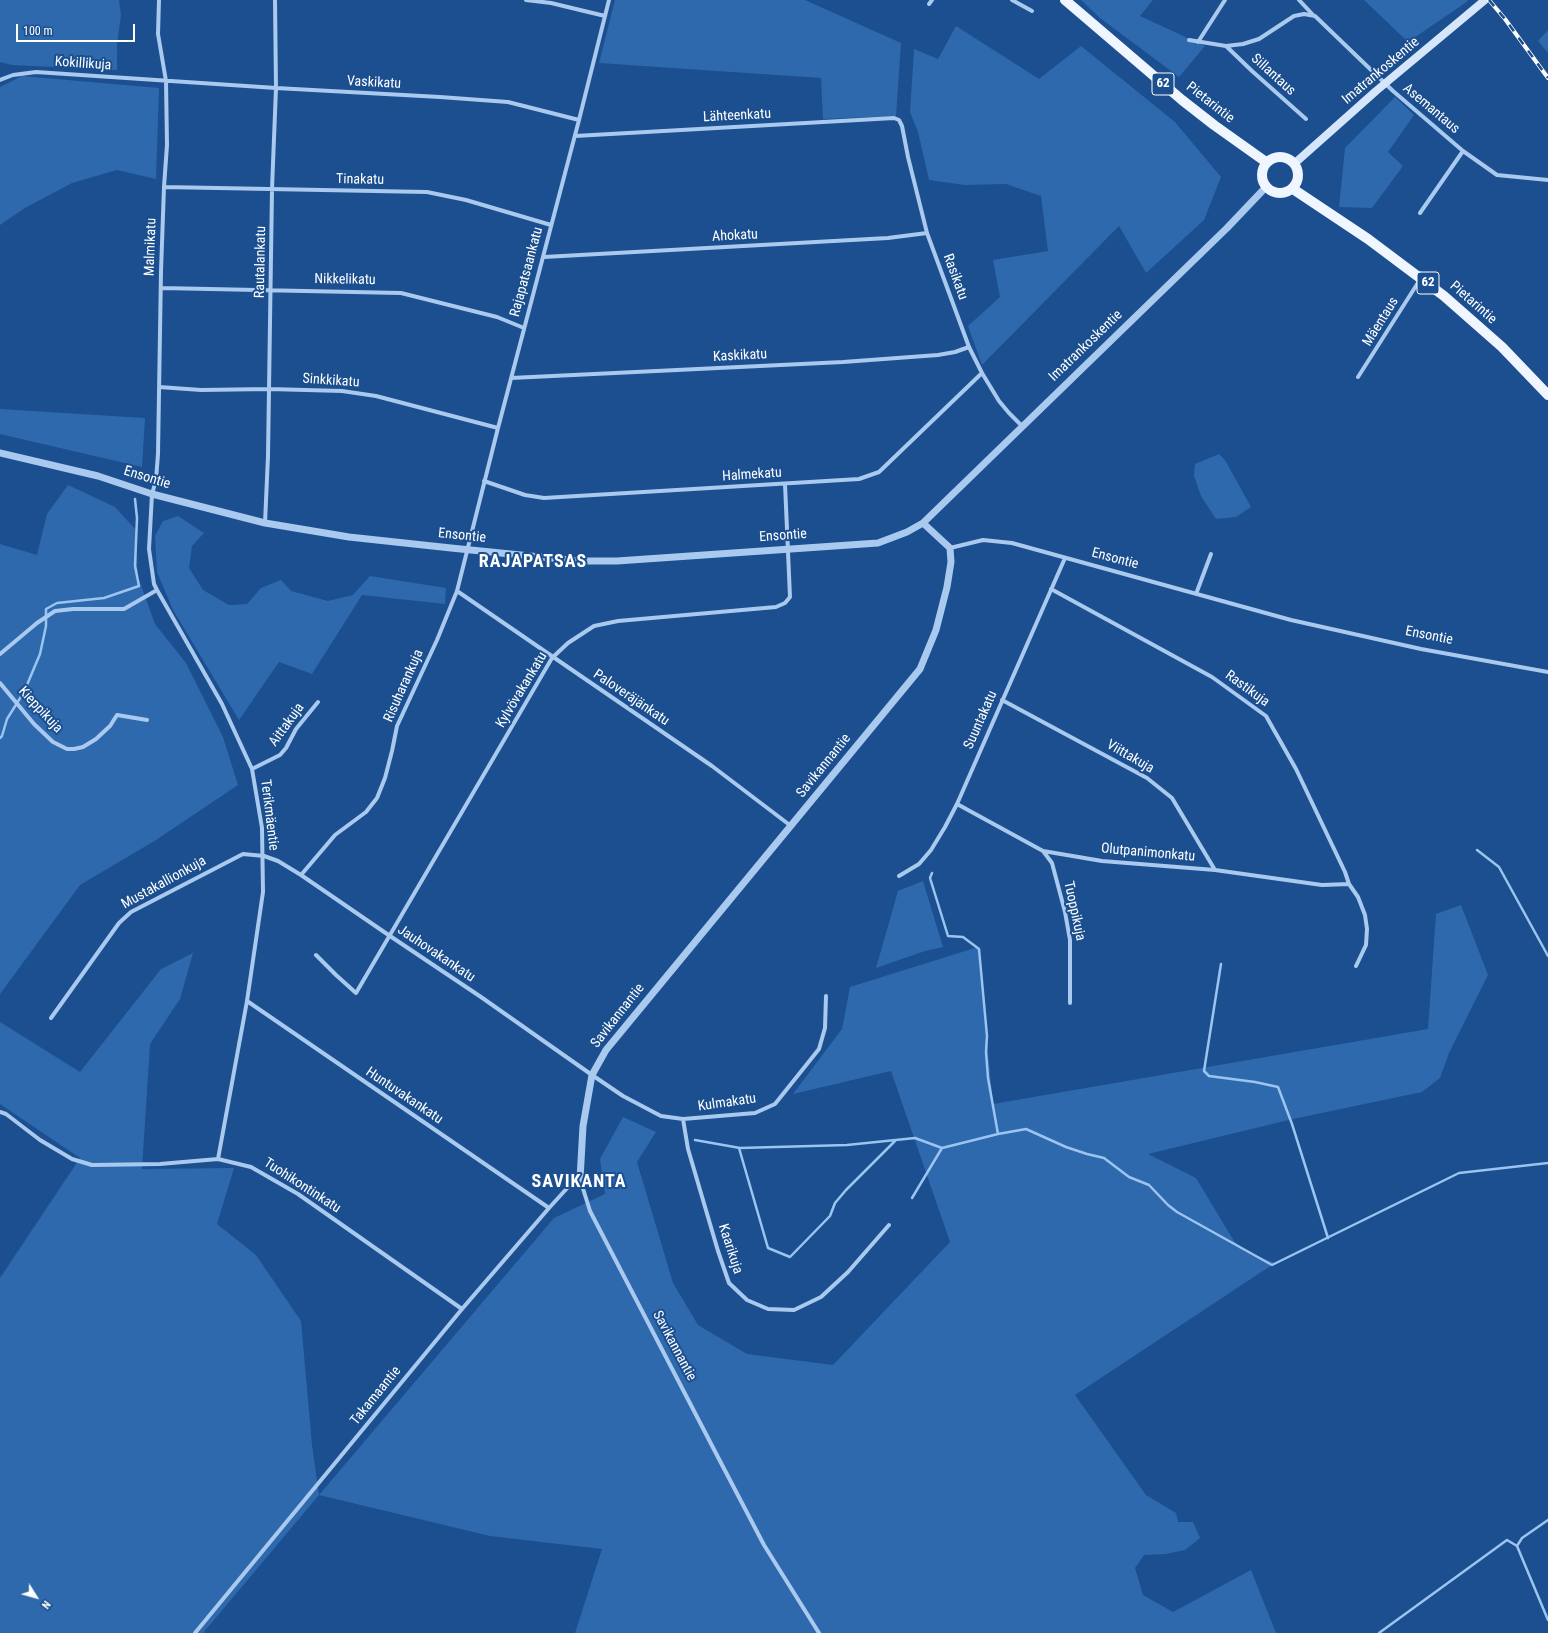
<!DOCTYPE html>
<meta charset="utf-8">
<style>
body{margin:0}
#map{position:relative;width:1548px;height:1633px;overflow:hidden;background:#1b4f8f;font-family:"Roboto Condensed",sans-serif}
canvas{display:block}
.north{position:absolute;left:16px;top:1577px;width:40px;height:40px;-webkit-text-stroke:3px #1b4f8f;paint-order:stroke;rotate:127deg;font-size:11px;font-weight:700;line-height:16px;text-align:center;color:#fff}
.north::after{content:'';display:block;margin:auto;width:14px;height:18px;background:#fff;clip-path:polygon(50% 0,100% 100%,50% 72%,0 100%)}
.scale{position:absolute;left:16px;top:24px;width:119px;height:18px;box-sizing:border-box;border:2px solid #fff;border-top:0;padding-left:5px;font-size:12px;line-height:14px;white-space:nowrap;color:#fff;-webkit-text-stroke:3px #1b4f8f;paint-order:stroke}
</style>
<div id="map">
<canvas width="1548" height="1633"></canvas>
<div class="north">N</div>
<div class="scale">100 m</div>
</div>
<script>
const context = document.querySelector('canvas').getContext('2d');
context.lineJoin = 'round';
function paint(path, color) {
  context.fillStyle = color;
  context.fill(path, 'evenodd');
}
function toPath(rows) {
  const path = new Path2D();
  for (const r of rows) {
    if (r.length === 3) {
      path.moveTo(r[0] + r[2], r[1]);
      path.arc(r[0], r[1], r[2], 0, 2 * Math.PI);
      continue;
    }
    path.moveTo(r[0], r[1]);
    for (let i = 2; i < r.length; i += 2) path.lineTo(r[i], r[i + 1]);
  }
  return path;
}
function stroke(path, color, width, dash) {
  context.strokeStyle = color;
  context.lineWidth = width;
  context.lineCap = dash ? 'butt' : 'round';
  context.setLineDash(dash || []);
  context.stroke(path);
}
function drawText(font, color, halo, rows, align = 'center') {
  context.font = font + ' "Roboto Condensed",sans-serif';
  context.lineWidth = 4;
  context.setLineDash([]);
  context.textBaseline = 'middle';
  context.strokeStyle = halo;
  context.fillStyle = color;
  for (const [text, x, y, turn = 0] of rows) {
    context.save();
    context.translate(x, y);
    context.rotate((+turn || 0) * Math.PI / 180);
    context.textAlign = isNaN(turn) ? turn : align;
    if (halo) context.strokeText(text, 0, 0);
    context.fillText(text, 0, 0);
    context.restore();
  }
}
const green = toPath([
 [0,0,119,0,121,15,117,44,117,70,12,65,0,62],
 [615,0,805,0,901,43,896,116,823,119,821,78,599,63],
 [1081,0,1153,0,1140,16,1205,46,1179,77,1100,18],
 [1364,0,1467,0,1468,1,1408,42],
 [956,26,1039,79,1081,46,1175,122,1221,177,1204,220,1146,273,1119,226,982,365,968,326,1000,297,993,260,1048,251,1041,196,1006,184,965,185,929,180,918,132,910,112,914,49,938,59],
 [1548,30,1548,53,1538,41],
 [22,76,159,88,156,179,117,170,72,183,25,208,0,225,0,87],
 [1395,97,1414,115,1388,152,1403,166,1372,208,1339,207,1345,148],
 [0,409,145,418,142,467,0,434],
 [1219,454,1225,460,1251,507,1236,517,1216,519,1201,496,1194,476,1195,464],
 [68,485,115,507,136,530,138,577,155,624,186,663,223,737,238,785,156,840,80,885,0,994,0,544,37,555,47,514],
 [178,516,204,533,192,546,189,568,203,590,229,605,247,604,261,588,281,580,291,591,328,601,353,595,370,576,446,588,445,604,362,595,312,674,279,662,239,720,173,610,157,572,155,536,163,521],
 [923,881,943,947,925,951,876,968,898,891],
 [1461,905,1488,975,1449,1053,1440,1078,1422,1092,1293,1119,1148,1154,1196,1178,1234,1241,1245,1251,1275,1263,1075,1395,1146,1495,1176,1513,1178,1522,1193,1522,1200,1538,1185,1550,1166,1554,1144,1555,1135,1568,1143,1595,1173,1612,1251,1570,1276,1633,575,1633,602,1549,490,1536,319,1495,203,1633,0,1633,0,1278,80,1158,0,1104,0,1022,80,1072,161,969,193,953,180,999,150,1044,142,1169,234,1168,217,1224,256,1255,301,1321,312,1445,319,1495,554,1218,605,1194,600,1159,623,1117,656,1132,637,1162,673,1283,698,1325,747,1354,833,1365,950,1242,891,1071,793,1094,842,1029,850,987,978,947,993,1104,1428,1029,1436,914]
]);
const stream = toPath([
 [0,738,2,736,7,719,24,692,40,654,46,626,46,609,57,603,104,598,139,586,135,566,137,518,135,499],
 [1477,850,1499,867,1548,956],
 [932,873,930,878,948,936,963,937,979,949,987,1036,986,1052,988,1078,998,1134],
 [1221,964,1204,1071,1209,1076,1255,1082,1278,1087,1292,1124,1328,1238],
 [695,1140,740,1148,847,1145,915,1138,942,1148,998,1134,1026,1129,1066,1147,1087,1154,1104,1158,1129,1177,1149,1185,1168,1205,1177,1212,1272,1265,1459,1173,1548,1163],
 [739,1148,768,1248,790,1257,830,1216,835,1203,846,1190,895,1141],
 [912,1198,942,1148],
 [1517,1546,1522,1538,1548,1520],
 [1379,1633,1507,1540,1517,1546,1548,1620]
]);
const minor = toPath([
 [159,0,158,34,166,81,167,145,164,187,161,271,158,454,156,480,152,494,149,549,154,584,157,590,222,704,252,769,262,828,263,892,247,1001,218,1159],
 [526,0,551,3,605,16],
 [1012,0,1032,11],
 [1299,0,1314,16],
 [929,4,932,0],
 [1189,40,1226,46,1252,71,1306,119],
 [1198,42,1225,0],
 [1226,46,1243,44,1259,39,1294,16,1304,14,1315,16,1393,91,1463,151,1420,213],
 [0,80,13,75,36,72,276,88,440,97,508,102,579,120],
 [575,136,894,118,899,120,902,126,908,157,927,233,969,347,982,373,999,401,1009,413,1022,426],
 [1463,151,1497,175,1548,180],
 [164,187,427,192,466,200,551,225],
 [544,257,888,238,927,233],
 [161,288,401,293,497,317,524,328],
 [1358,377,1421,278],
 [511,378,843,362,938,355,955,352,969,347],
 [159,387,201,390,269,389,342,391,376,396,498,428],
 [484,481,525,495,544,498,859,479,879,472,982,373],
 [265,523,268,456,272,189,276,88,275,0],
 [950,548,983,540,1012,543,1291,620,1421,649,1548,672],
 [1051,589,1212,677,1266,716,1296,769,1345,872,1349,884,1358,897,1365,915,1367,929,1366,945,1356,966],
 [457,591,712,766,791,826],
 [1196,594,1211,554],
 [0,654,37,623,55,611,73,609,124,609,157,590],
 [0,683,34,724,53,742,67,749,74,749,83,747,96,739,110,726,117,715,147,720],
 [1002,700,1147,778,1172,798,1215,870],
 [252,769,280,755,286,748,296,729,318,702],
 [957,804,1043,851,1102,861,1215,870,1322,885,1349,884],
 [1043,851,1052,863,1065,912,1070,940,1070,1003],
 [301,875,335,835,366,812,377,798,385,778,392,751,397,726,437,640,457,591,498,428,579,120,609,0],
 [899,876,919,864,931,850,945,827,957,804,1065,558],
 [316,955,336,975,356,993,552,658,568,643,594,626,618,621,776,607,785,603,790,597,785,484],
 [247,1001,549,1208],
 [51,1018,119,923,131,912,243,854,264,856,278,861,301,875,390,936,481,997,592,1075,623,1096,661,1116,683,1119,755,1113,775,1104,819,1049,825,1028,826,996],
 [0,1112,6,1114,40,1140,72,1159,92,1165,160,1164,218,1159,251,1167,298,1194,462,1309],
 [683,1119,688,1149,718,1251,729,1283,747,1300,768,1309,794,1310,821,1297,848,1272,889,1225],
 [195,1633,462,1309,549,1208,570,1185,580,1179,590,1211,720,1461,764,1545,819,1633]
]);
const tertiary = toPath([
 [0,453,98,476,152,494,265,523,349,537,451,548,580,561,617,561,878,543,907,532,923,523,1227,228,1266,187],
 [580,1179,583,1126,592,1075,606,1050,920,669,936,630,947,587,951,562,950,548,923,523]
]);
const secondary = toPath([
 [1295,163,1376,91,1485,0]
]);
const primary = toPath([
 [1065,0,1182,100,1214,125,1266,162],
 [1280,175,18],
 [1293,189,1368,239,1444,296,1502,347,1548,395]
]);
const rail = toPath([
 [1489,0,1505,19,1548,78]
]);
const shields = [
 [1163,84,22],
 [1428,283,22]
];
const shieldNames = [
 ["62",1163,84],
 ["62",1428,283]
];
const streetNames = [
 ["Kokillikuja",83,64,4],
 ["Imatrankoskentie",1381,71,-40],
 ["Sillantaus",1273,75,42],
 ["Vaskikatu",374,83,3],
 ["Pietarintie",1210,103,38],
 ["Asemantaus",1431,109,40],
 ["Lähteenkatu",737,116,-3],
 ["Tinakatu",360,180,1],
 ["Ahokatu",735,236,-3],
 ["Malmikatu",151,247,-88],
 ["Rautalankatu",261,262,-89],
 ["Rajapatsaankatu",527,272,-75],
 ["Rasikatu",955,277,70],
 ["Nikkelikatu",345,280,1],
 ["Pietarintie",1473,303,41],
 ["Mäentaus",1381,322,-58],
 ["Imatrankoskentie",1086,346,-44],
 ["Kaskikatu",740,356,-3],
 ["Sinkkikatu",331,381,4],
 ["Halmekatu",752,475,-4],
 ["Ensontie",147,478,17],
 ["Ensontie",462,536,6],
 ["Ensontie",783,536,-4],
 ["Ensontie",1115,559,15],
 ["Ensontie",1429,636,11],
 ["Risuharankuja",404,686,-66],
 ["Rastikuja",1247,689,36],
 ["Kylvövakankatu",522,690,-59],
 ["Paloveräjänkatu",631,698,34],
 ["Kieppikuja",40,710,47],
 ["Suuntakatu",981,720,-66],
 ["Aittakuja",287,725,-54],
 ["Viittakuja",1130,757,30],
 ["Savikannantie",824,766,-51],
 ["Terikmäentie",269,815,83],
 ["Olutpanimonkatu",1148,853,5],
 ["Mustakallionkuja",164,883,-29],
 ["Tuoppikuja",1074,911,78],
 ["Jauhovakankatu",436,954,34],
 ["Savikannantie",618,1016,-52],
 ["Huntuvakankatu",404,1096,34],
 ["Kulmakatu",727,1103,-8],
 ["Tuohikontinkatu",302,1186,33],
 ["Kaarikuja",730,1249,72],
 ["Savikannantie",674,1346,62],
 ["Takamaantie",376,1396,-51]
];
const districtNames = [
 ["RAJAPATSAS",533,562],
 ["SAVIKANTA",579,1182]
];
paint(green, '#2e69ad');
stroke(stream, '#9cc4f0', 2.5);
stroke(minor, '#a9c9ee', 4);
stroke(tertiary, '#a9c9ee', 7);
stroke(secondary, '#d6e6fa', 8);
stroke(primary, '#f0f6ff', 10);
stroke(rail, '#fff', 4);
stroke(rail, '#1b4f8f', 2.5, [8]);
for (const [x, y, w] of shields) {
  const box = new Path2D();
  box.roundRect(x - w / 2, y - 11, w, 22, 3);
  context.fillStyle = '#1b4f8f';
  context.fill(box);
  stroke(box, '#fff', 1);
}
drawText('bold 13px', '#fff', null, shieldNames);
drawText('14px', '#fff', '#1b4f8f', streetNames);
context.letterSpacing = '1px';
drawText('bold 18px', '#fff', '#1b4f8f', districtNames);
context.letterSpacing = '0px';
</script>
